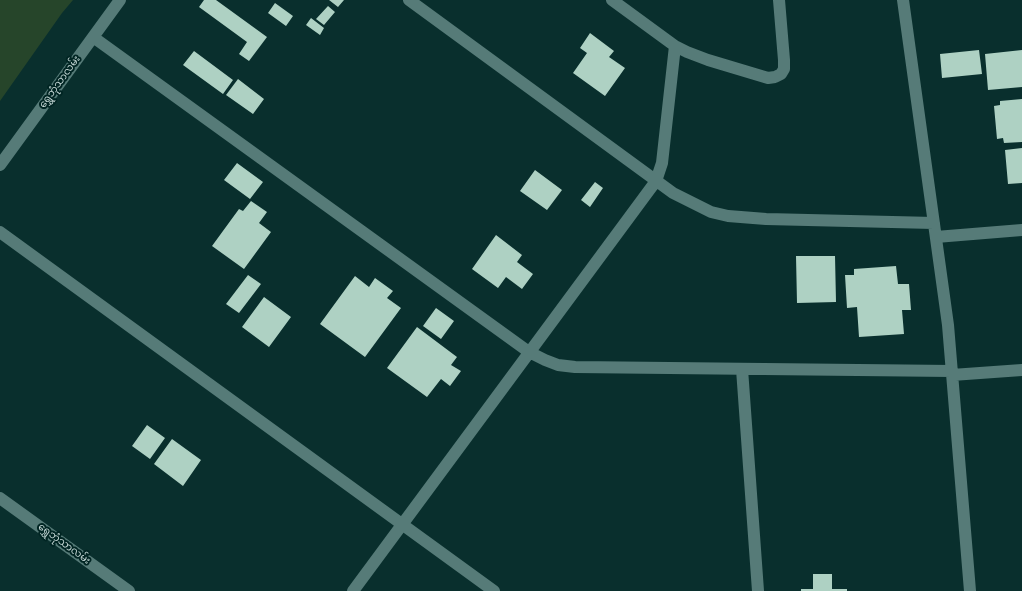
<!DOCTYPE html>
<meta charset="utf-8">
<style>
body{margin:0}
canvas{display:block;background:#092f2d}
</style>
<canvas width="1022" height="591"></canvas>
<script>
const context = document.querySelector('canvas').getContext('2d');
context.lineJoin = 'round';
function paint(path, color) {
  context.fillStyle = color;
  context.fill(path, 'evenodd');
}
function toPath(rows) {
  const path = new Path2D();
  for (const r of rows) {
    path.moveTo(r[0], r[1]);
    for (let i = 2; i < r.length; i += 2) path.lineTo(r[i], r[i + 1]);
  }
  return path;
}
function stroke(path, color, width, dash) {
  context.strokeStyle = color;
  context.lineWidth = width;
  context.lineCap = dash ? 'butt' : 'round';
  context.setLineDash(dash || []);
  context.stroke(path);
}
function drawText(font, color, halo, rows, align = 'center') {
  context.font = font + ' "Source Serif 4","Noto Sans Myanmar",serif';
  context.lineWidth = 4;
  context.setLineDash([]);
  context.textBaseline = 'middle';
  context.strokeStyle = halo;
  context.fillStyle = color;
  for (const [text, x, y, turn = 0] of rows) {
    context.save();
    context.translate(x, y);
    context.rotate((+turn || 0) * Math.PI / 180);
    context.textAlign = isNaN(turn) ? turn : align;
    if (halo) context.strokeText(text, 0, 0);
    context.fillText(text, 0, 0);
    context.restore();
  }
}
const green = toPath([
 [0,0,73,0,62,13,0,101]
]);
const building = toPath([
 [204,0,216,0,267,37,249,61,239,54,247,42,199,7],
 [329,0,344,0,338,7],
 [275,3,293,16,286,26,268,13],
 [328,6,335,12,324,25,316,19],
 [311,18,324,28,320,35,306,25],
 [590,33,614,51,609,57,625,68,605,96,573,73,587,53,580,48],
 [979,50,982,74,942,78,940,54],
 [1022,50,1022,87,988,90,985,54],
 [194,51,233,80,223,94,183,65],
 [238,79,264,99,253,114,226,95],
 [1022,99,1022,142,1004,143,1003,138,997,139,994,106,1000,105,1000,101],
 [1022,148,1022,183,1008,184,1005,150],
 [237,163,263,182,250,199,224,180],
 [535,170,562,190,547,210,520,191],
 [595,182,603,188,590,207,581,200],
 [251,201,267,212,259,223,271,232,244,269,212,246,239,209,243,211],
 [496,235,522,255,517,262,533,274,522,289,506,277,498,288,472,269],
 [796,256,835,256,836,302,797,303],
 [896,266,898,284,909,284,911,310,902,310,904,334,859,337,857,307,847,308,845,275,854,275,854,269],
 [248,275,261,284,239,313,226,304],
 [355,276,369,287,375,278,393,291,387,298,401,308,365,357,320,324],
 [264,297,291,317,269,347,242,327],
 [436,308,454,321,441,339,423,326],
 [417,327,457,357,451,365,461,371,450,386,441,379,427,397,387,368],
 [147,425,165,438,150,459,132,446],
 [172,439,201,460,183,486,154,464],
 [813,574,832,574,832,589,847,589,847,591,801,591,801,589,813,589]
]);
const street = toPath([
 [409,0,673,193,711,212,728,216,766,219,934,223],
 [612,0,675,46,687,52,708,60,768,78,775,77,781,74,784,69,784,60,779,0],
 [903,0,948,325,970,591],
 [93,37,529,352,545,360,558,365,575,367,952,371],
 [0,165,120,0],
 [0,232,494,591],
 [936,237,1022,230],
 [742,369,758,591],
 [952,375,1022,370],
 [0,498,129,591],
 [353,591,656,181,662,163,675,46]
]);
const streetNames = [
 ["ရွှေဘုံသာလမ်း",60,82,-54],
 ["ရွှေဘုံသာလမ်း",64,544,36]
];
paint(green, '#26452a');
paint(building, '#aed1c3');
stroke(street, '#567b78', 12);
drawText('10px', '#c6d9d7', '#002523', streetNames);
</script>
